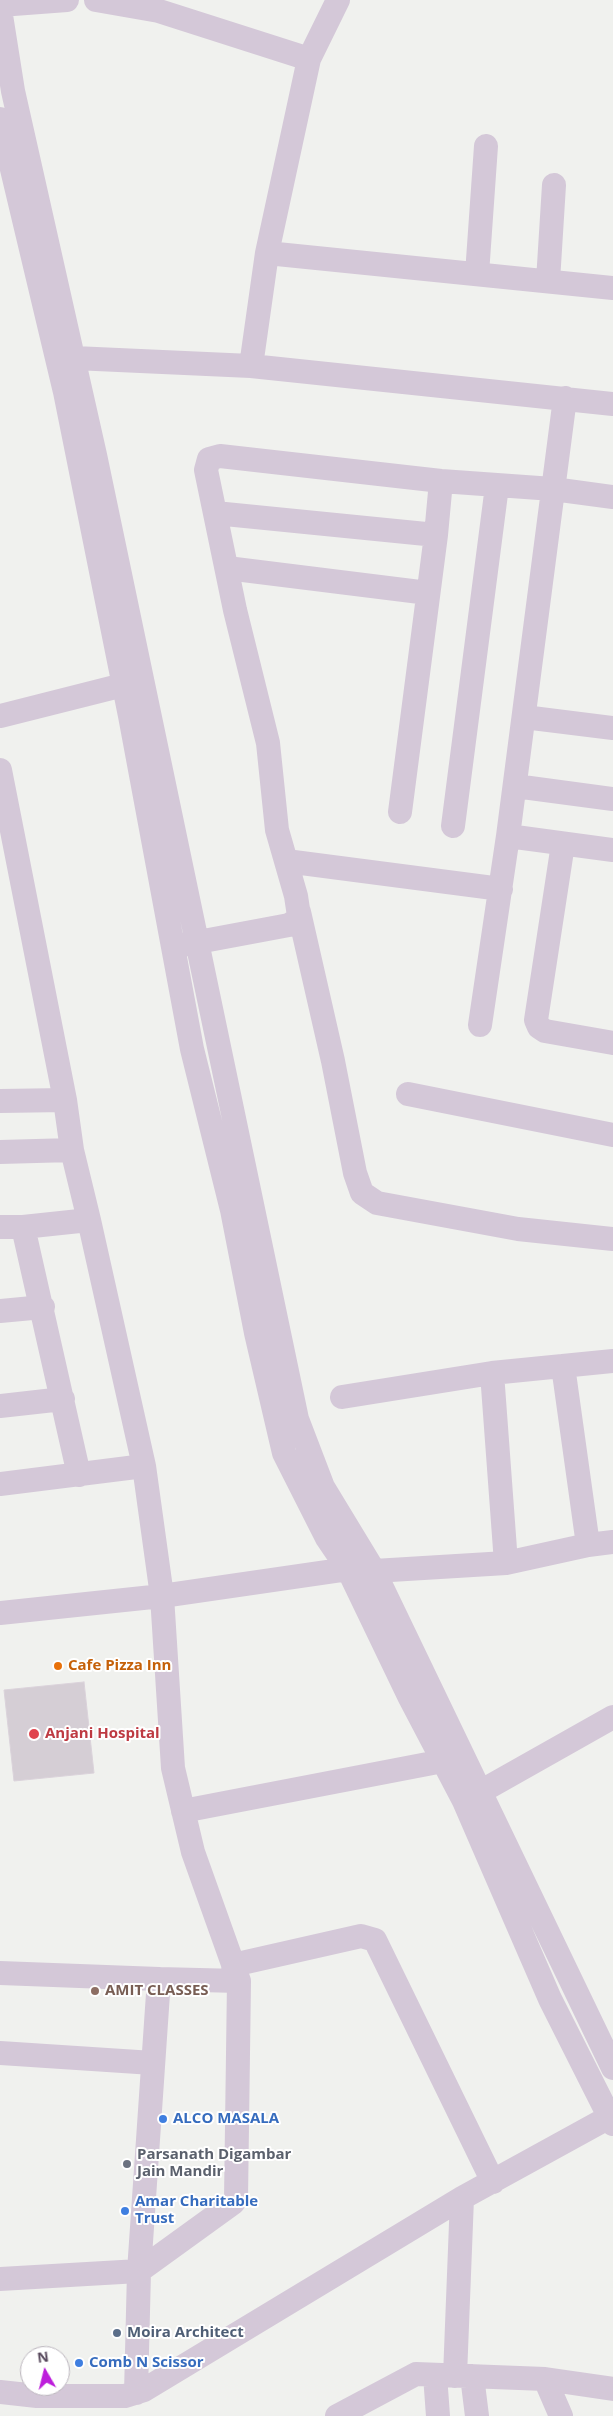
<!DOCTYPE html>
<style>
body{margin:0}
#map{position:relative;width:613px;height:2416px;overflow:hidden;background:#f0f1ee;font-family:"Open Sans",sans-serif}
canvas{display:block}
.north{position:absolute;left:20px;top:2346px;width:50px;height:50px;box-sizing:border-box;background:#fff;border:1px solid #bbb5bd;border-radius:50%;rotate:352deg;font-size:14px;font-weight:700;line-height:20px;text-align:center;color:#56475b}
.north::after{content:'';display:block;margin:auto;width:18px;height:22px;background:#bd1edb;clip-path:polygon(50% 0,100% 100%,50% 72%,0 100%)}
</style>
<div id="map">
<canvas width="613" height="2416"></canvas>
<div class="north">N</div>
</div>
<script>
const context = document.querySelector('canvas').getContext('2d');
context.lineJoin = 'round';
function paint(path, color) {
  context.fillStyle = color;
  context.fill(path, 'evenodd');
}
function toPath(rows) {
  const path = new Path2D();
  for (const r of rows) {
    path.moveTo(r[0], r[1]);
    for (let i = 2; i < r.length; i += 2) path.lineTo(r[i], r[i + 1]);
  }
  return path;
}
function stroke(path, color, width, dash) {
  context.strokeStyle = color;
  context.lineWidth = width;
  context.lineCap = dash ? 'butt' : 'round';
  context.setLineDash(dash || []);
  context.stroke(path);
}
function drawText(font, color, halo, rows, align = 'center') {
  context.font = font + ' "Open Sans",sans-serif';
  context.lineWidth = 4;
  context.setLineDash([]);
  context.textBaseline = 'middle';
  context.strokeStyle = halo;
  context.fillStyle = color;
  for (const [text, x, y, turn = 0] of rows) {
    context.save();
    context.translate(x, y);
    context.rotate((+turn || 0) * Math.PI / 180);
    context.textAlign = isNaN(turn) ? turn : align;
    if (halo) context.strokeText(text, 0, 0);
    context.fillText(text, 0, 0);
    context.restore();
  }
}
const building = toPath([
 [84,1682,94,1773,14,1781,4,1690,84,1682]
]);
const minor = toPath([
 [96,0,159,11,309,59],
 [0,5,67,0],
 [0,9,13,91,95,455,297,1419,323,1487,374,1571,613,2068],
 [0,119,65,392,130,716,192,1049,232,1210,256,1333,284,1453,327,1538,348,1569,410,1698,464,1801,550,1999,613,2124],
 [267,253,613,288],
 [477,274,486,146],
 [548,281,554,185],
 [74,358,251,366,613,404],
 [251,366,267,253,309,59,338,0],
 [215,513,436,535],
 [227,568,428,593],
 [0,716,139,681],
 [524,717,613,728],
 [0,770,65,1100,72,1150,89,1220],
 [515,786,613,799],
 [400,812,436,535,441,481],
 [453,826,497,486],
 [508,836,613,850],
 [563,844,536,1020,539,1027,545,1031,613,1043],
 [286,861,501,889],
 [299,912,333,1061,355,1173,362,1193,377,1203,518,1229,613,1239],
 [182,945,289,925,297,920,299,916,296,896,277,830,268,743,235,610,206,470,209,459,220,456,441,481,553,489,613,497],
 [480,1025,508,836,565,398],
 [408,1094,613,1135],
 [0,1101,65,1100],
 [0,1152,72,1150],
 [0,1227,23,1227,89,1220,144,1466],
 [23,1227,79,1475],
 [0,1311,43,1307],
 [563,1366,588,1545],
 [492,1373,506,1563],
 [342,1397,492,1373,613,1361],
 [0,1406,63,1399],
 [0,1484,144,1466,162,1596,173,1768,193,1852,239,1981,236,2199,233,2203,139,2271,0,2279],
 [0,1613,162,1596,348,1569,374,1571,506,1563,588,1545,613,1542],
 [480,1792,613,1717],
 [183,1811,443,1761],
 [233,1965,361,1936,375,1940,493,2182],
 [0,1973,159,1979,139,2271,136,2393],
 [159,1979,239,1981],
 [0,2053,153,2063],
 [435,2375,438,2416],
 [455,2376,462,2198],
 [472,2376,477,2416],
 [545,2379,561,2416],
 [0,2392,37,2396,125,2396,144,2390,462,2198,613,2115],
 [337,2416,416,2374,545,2379,613,2389]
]);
const markers = [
 [58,1666,5,"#e8710a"],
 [34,1734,6,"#e0444e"],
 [95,1991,5,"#8d6e63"],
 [163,2119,5,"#3f7fe0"],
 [127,2164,5,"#6b7280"],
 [125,2211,5,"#3f7fe0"],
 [117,2333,5,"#5c6f8a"],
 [79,2363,5,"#3f7fe0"]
];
const foodNames = [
 ["Cafe Pizza Inn",68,1666]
];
const healthNames = [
 ["Anjani Hospital",45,1734]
];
const educationNames = [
 ["AMIT CLASSES",105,1991]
];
const shopNames = [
 ["ALCO MASALA",173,2119],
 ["Amar Charitable",135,2202],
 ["Trust",135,2219],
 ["Comb N Scissor",89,2363]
];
const worshipNames = [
 ["Parsanath Digambar",137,2155],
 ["Jain Mandir",137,2172]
];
const serviceNames = [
 ["Moira Architect",127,2333]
];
paint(building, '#d5ced5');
stroke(building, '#dad2da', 1);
stroke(minor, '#d4c8d8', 24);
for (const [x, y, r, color] of markers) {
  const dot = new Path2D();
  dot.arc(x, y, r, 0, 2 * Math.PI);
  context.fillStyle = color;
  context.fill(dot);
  stroke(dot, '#fff', 2);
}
drawText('bold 15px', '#c56008', '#fff', foodNames, 'left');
drawText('bold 15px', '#be3a42', '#fff', healthNames, 'left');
drawText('bold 15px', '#785e54', '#fff', educationNames, 'left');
drawText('bold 15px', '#366cbe', '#fff', shopNames, 'left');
drawText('bold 15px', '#5b616d', '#fff', worshipNames, 'left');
drawText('bold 15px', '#4e5e75', '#fff', serviceNames, 'left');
</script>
